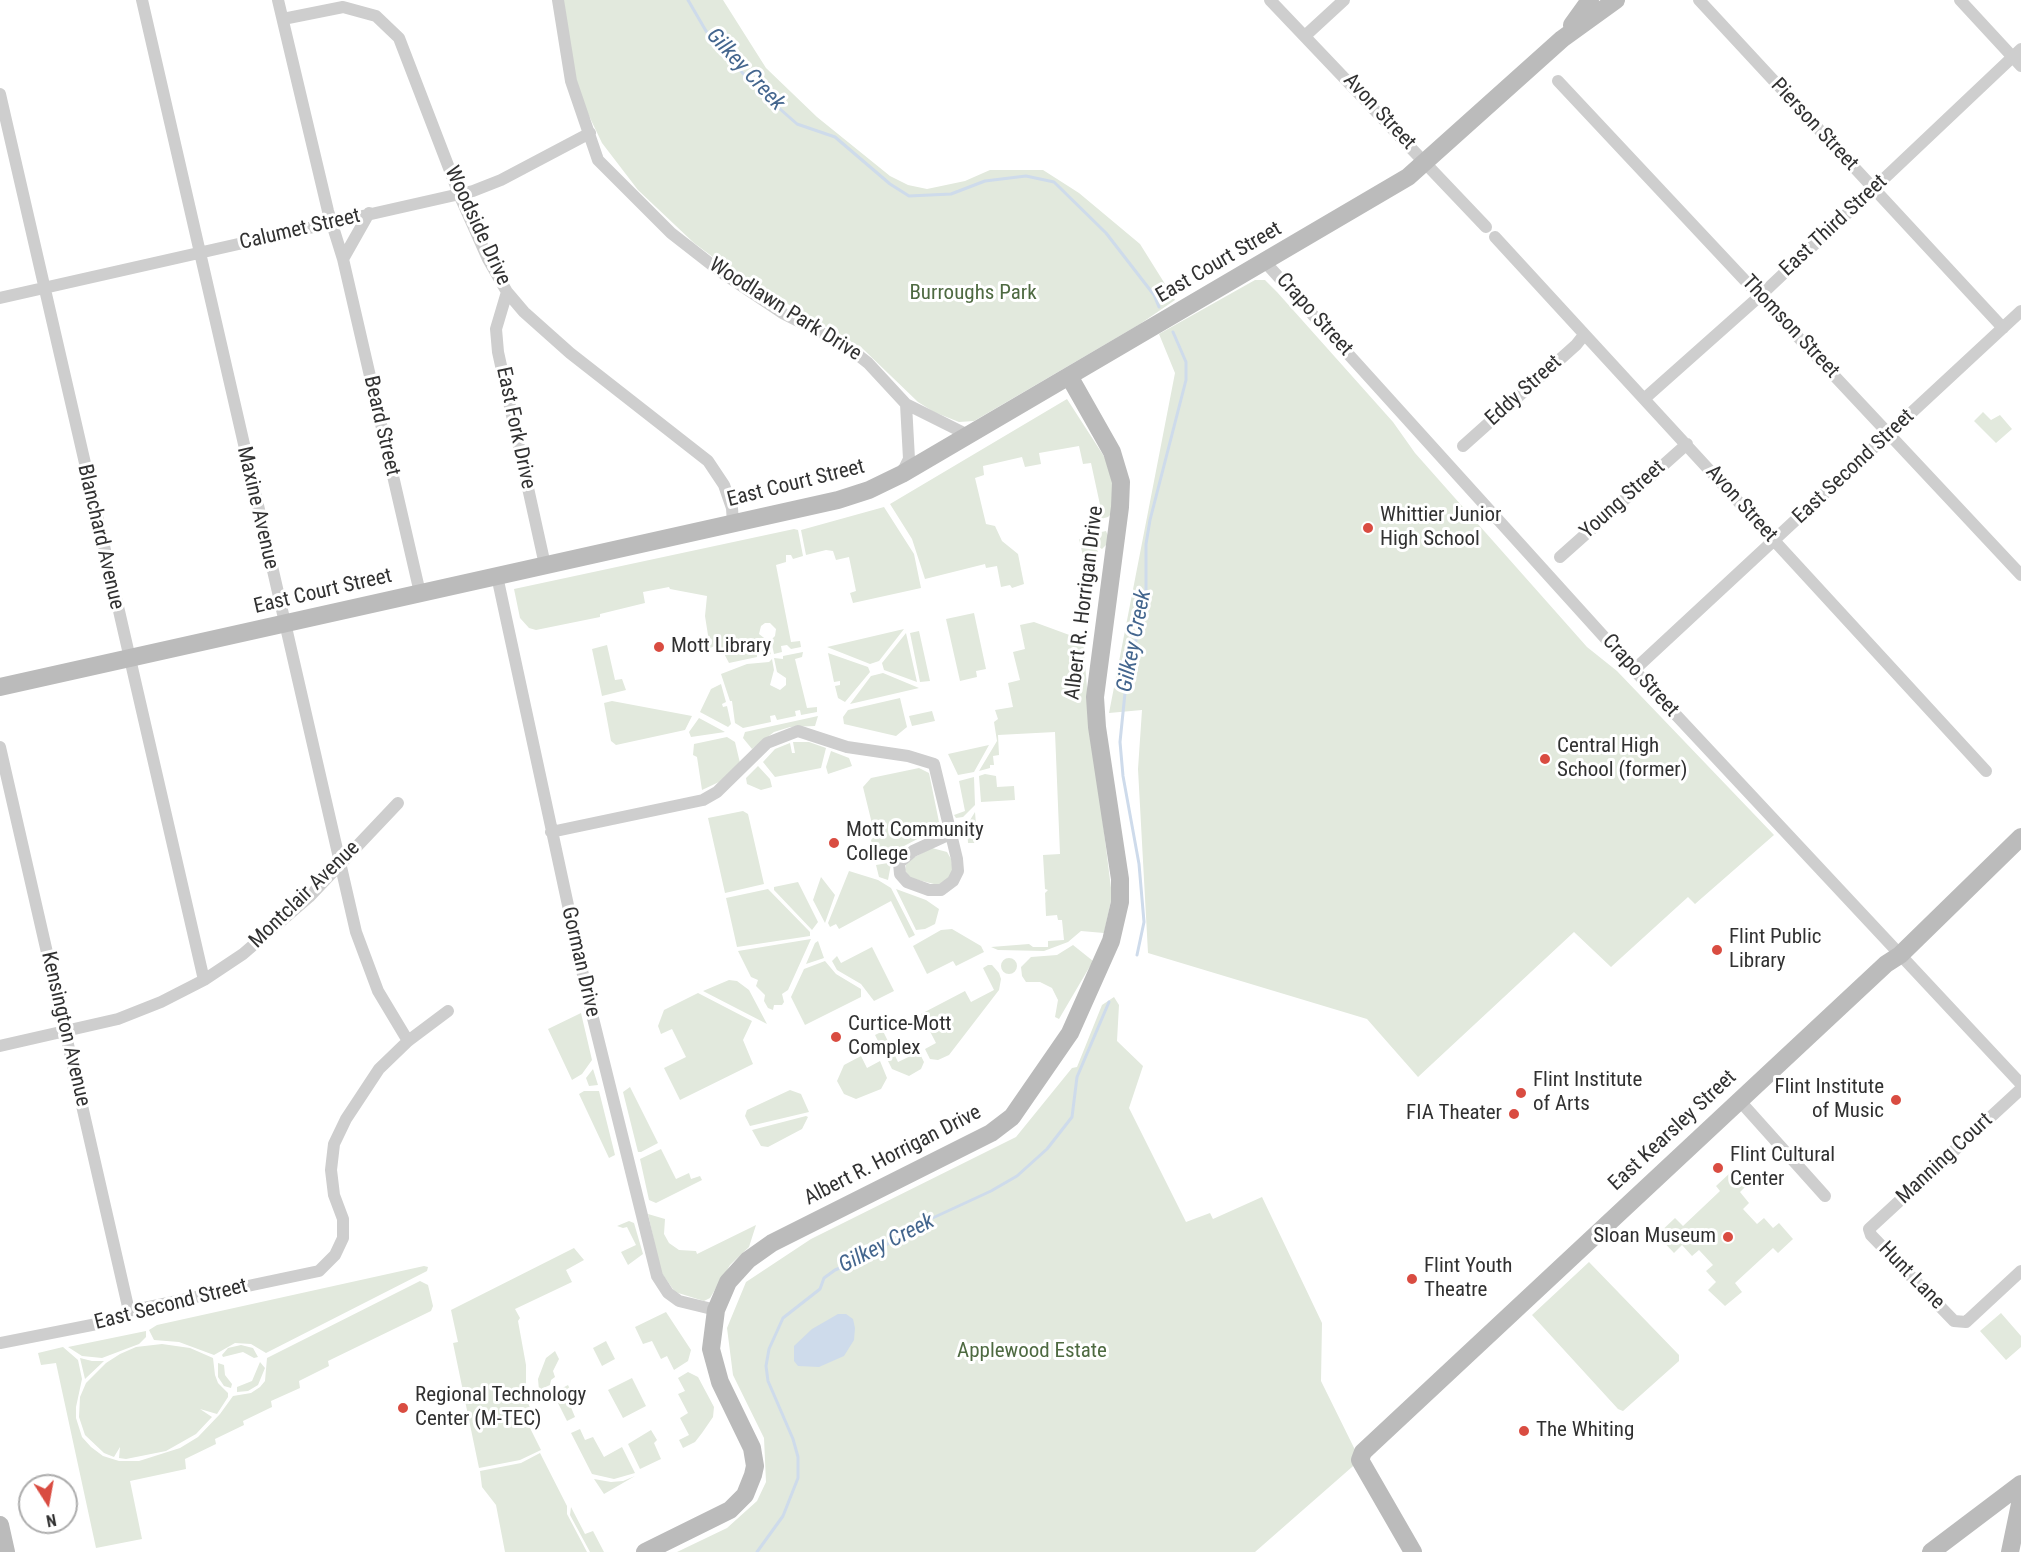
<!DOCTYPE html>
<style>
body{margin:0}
#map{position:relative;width:2021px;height:1552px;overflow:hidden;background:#fff;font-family:"Roboto Condensed",sans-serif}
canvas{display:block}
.north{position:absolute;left:18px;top:1474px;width:60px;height:60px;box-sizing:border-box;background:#fff;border:2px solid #adadad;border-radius:50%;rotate:169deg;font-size:16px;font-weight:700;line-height:24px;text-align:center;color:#313131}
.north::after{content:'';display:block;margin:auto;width:21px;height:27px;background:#d94c41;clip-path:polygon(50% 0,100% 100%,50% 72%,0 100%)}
</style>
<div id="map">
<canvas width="2021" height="1552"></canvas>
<div class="north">N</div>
</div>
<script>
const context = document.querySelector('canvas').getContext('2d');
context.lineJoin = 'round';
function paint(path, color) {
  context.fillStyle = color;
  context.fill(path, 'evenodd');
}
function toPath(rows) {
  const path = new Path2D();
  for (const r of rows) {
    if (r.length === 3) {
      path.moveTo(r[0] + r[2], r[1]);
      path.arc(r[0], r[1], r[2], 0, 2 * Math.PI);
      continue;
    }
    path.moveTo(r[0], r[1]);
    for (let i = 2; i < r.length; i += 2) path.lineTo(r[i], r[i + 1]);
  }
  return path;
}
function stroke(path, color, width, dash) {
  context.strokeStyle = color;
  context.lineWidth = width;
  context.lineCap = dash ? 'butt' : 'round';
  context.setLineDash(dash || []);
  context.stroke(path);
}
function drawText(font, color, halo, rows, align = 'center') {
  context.font = font + ' "Roboto Condensed",sans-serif';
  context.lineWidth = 6;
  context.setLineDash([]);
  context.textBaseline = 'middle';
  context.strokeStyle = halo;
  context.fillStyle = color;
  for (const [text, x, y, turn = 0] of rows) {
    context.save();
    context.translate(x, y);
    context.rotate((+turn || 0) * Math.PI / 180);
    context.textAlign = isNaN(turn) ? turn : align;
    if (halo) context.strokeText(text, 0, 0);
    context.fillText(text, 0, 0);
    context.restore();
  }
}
const green = toPath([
 [561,0,723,0,766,68,817,117,890,176,908,185,927,189,965,181,990,170,1043,170,1079,193,1140,244,1175,300,1140,324,974,421,959,422,934,412,918,402,863,349,729,269,694,243,638,190,602,143,579,95],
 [1255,280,1265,280,1277,292,1393,422,1415,453,1587,647,1617,671,1774,835,1695,904,1688,897,1611,967,1574,932,1418,1077,1367,1019,1148,953,1138,769,1142,710,1109,713,1175,373,1159,334],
 [1067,399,1107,461,1114,482,1113,512,1108,517,1097,520,1095,517,1102,514,1091,463,1083,464,1079,446,1039,453,1041,464,1025,467,1022,457,983,466,984,475,975,478,986,524,995,526,1002,541,1018,554,1024,584,1012,588,1010,585,1001,587,997,566,986,568,985,564,925,579,912,539,890,504],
 [1983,412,1991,420,2000,415,2012,429,1996,443,1974,421],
 [884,507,914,554,921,588,853,603,850,593,856,591,849,557,836,560,833,551,826,550,806,555,801,530],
 [794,529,798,530,803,556,793,559,791,555,786,555,786,562,776,565,791,642,800,641,801,647,791,649,787,645,781,646,782,652,774,654,771,640,775,636,776,629,770,623,765,623,761,626,759,634,768,641,771,654,763,656,762,651,757,652,757,657,729,663,719,644,710,648,705,616,707,596,670,589,669,587,643,592,645,603,600,614,600,617,536,630,529,628,520,618,514,589],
 [1106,531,1110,541,1102,549,1083,536],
 [1079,539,1098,551,1096,564,1090,568,1088,577],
 [974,613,986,669,976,671,977,677,960,681,946,619],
 [1034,622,1083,640,1089,711,1112,896,1104,933,1081,931,1068,942,1044,951,998,950,991,947,1029,944,1033,947,1048,947,1048,941,1064,940,1062,920,1058,920,1057,915,1046,916,1045,893,1048,890,1045,889,1043,855,1060,854,1055,732,998,735,999,755,993,756,994,765,990,765,990,768,979,771,997,741,994,722,998,719,995,710,1013,707,1008,683,1020,680,1013,652,1025,649,1020,625],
 [904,629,879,661,870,664,827,647],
 [919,631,930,681,920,682,910,633],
 [906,633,917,682,884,670,882,663],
 [607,645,615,680,622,679,626,690,602,696,592,649],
 [803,652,802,657,795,659,807,708,817,707,817,712,801,715,800,710,795,711,796,716,777,720,775,715,770,716,771,722,743,728,735,723,732,701,730,701,721,674,747,664,769,662,772,659,774,670,770,685,780,690,786,685,786,678,777,672,774,658,783,659,783,656],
 [828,653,868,667,870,672,845,702,838,698,835,686,840,685,840,681,834,682],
 [883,673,919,688,850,704,871,676],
 [721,684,726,702,722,704,723,707,727,706,731,724,728,727,700,712,711,689],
 [900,698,907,727,896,736,844,724,843,717,848,710],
 [612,701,692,716,685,730,616,745,611,741,604,703],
 [932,711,935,721,912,726,909,716],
 [818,716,815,726,790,727,774,732,752,749,743,738,745,732],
 [699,718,725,732,691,737,689,732],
 [727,737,735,742,740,763,719,782,702,790,697,757,693,755,694,744],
 [793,742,809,742,826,748,821,768,775,777,763,762,775,749,790,743,792,753,795,753],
 [989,745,974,772,958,775,948,754],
 [831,751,849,758,852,766,828,774,826,767],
 [758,766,770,779,772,787,761,790,747,784,746,778],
 [919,768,929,773,939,822,931,832,904,846,890,856,875,860,871,840,875,836,863,787,871,778],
 [985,774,996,776,997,787,1014,786,1015,800,981,802,979,776],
 [974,777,975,805,963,817,956,818,954,815,965,811,959,781],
 [743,811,748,814,764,884,725,893,708,818],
 [975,812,977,837,974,843,968,843,967,825],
 [932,848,947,852,951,859,953,871,950,877,938,885,910,878,905,870,907,861],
 [888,863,891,864,888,880,879,877,876,865],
 [849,871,878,880,891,888,915,935,909,938,891,901,839,929,836,924,830,927,828,923],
 [821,877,835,895,825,923,813,900],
 [798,882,818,922,812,930,774,890,774,887],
 [768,889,810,932,810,936,737,947,726,898],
 [896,889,926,900,939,909,935,924,925,929,916,930],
 [952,929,981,946,984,952,956,966,953,961,927,974,913,946,941,930],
 [811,939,788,990,782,994,784,1002,782,1005,774,1005,773,1010,768,1008,764,1001,765,995,756,986,758,980,751,977,738,951],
 [818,941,824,958,806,964,815,943],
 [1073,945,1093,961,1059,1019,1055,1017,1058,1000,1052,988,1040,982,1026,982,1022,976,1021,967,1031,957,1057,955],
 [872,947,894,991,874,1001,861,984,837,970,832,961,837,956,841,963],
 [1009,966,8],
 [825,961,836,974,861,989,861,997,805,1025,791,997,804,969],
 [988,965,992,965,999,973,1001,979,999,990,949,1055,938,1060,930,1059,925,1049,936,1043,921,1014,965,991,971,1002,994,990,983,968],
 [729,980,737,981,749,990,767,1024,703,991],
 [698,993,752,1021,743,1040,753,1064,680,1100,664,1068,686,1057,672,1029,661,1034,658,1026,664,1010],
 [1114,997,1119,1005,1117,1041,1143,1066,1129,1108,1186,1222,1210,1213,1213,1219,1262,1197,1322,1323,1321,1381,1360,1460,1255,1552,677,1552,727,1528,757,1501,766,1482,764,1438,733,1375,727,1328,746,1282,811,1239,1016,1137,1072,1068,1077,1067,1102,1005],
 [581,1013,592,1060,582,1074,572,1080,548,1029],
 [883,1031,898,1062,919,1052,924,1062,921,1069,909,1076,892,1069,875,1035],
 [861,1056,867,1068,880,1061,887,1078,881,1089,856,1099,844,1094,837,1081,844,1065],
 [593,1069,598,1085,589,1086,586,1078],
 [630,1087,658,1143,641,1152,638,1152,623,1092],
 [790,1090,801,1094,809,1112,750,1126,745,1116,747,1110],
 [584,1091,599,1091,615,1155,609,1158,579,1094],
 [806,1116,808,1117,802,1129,768,1147,761,1146,752,1130],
 [661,1149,676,1179,689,1173,691,1179,700,1176,702,1180,656,1203,649,1200,640,1159],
 [1731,1172,1745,1187,1740,1192,1749,1203,1743,1209,1757,1224,1764,1218,1773,1228,1779,1223,1793,1239,1778,1253,1773,1248,1735,1283,1742,1292,1725,1306,1708,1290,1716,1282,1706,1271,1713,1265,1699,1250,1692,1256,1682,1245,1674,1253,1657,1235,1675,1218,1683,1226,1720,1191,1716,1186],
 [648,1214,665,1219,664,1234,669,1243,679,1250,696,1251,697,1254,756,1225,749,1247,730,1265,710,1298,704,1301,675,1292,661,1272],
 [629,1221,634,1223,643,1254,628,1265,621,1252,636,1245,627,1227,623,1228,617,1226],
 [574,1248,584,1260,566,1270,572,1282,515,1309,520,1318,518,1321,526,1365,526,1398,533,1415,526,1420,541,1450,520,1460,479,1468,453,1343,458,1342,451,1310],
 [1589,1262,1679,1355,1679,1361,1623,1411,1618,1409,1532,1315],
 [424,1266,428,1267,427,1271,266,1353,251,1344,235,1343,214,1355,179,1342,154,1340,149,1330,157,1325],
 [420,1281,428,1285,433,1306,431,1311,328,1361,329,1366,299,1381,300,1388,271,1401,272,1407,243,1421,244,1425,215,1439,216,1444,185,1459,186,1469,130,1481,142,1539,96,1548,56,1363,41,1365,38,1353,63,1347,78,1360,82,1379,76,1407,76,1418,82,1437,91,1447,103,1456,119,1461,139,1461,180,1448,198,1437,220,1414,233,1396,251,1393,260,1387,265,1381,267,1358],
 [666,1312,691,1350,688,1361,674,1370,667,1356,661,1359,652,1341,643,1344,635,1327],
 [2001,1313,2021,1336,2021,1347,2006,1360,1980,1331],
 [146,1331,146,1337,139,1344,102,1358,82,1356,68,1347],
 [606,1341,615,1359,602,1366,593,1348],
 [162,1344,190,1348,213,1358,215,1375,218,1383,228,1393,228,1397,217,1414,200,1409,212,1417,196,1434,166,1451,126,1459,119,1458,120,1447,114,1457,104,1453,85,1435,79,1417,80,1397,86,1383,106,1363,120,1354,136,1347],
 [241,1345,253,1348,258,1357,254,1358,243,1352,223,1357,222,1355,228,1348],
 [555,1351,559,1359,553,1371,555,1377,551,1380,550,1385,539,1390,538,1379,546,1358],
 [80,1358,92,1361,104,1361,85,1379],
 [260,1362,265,1368,258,1385,248,1391,237,1392,237,1387,252,1381],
 [218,1363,224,1365,225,1375,232,1384,231,1388,224,1386,218,1377],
 [688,1372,698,1377,714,1407,713,1417,702,1433,695,1442,683,1448,679,1440,689,1435,680,1418,688,1413,678,1394,685,1391,678,1378],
 [632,1378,646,1406,623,1418,608,1390],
 [568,1385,576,1402,570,1405,575,1417,567,1421,553,1393],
 [580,1429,585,1440,593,1437,604,1457,622,1447,635,1473,614,1479,592,1474,571,1433],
 [651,1430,657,1440,654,1443,661,1459,640,1469,628,1444],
 [540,1453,567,1506,567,1514,587,1552,505,1552,496,1505,482,1487,480,1471,521,1463],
 [635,1476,604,1494,594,1479,611,1482,623,1481],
 [571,1507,585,1534,593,1531,604,1552,590,1552,570,1515]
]);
const water = toPath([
 [838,1314,846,1314,853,1319,855,1328,854,1340,844,1356,819,1367,798,1366,794,1361,794,1346,812,1329]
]);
const stream = toPath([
 [688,0,706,31,754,86,797,124,835,137,890,184,909,196,951,194,985,181,1026,176,1054,182,1106,233,1154,295,1159,307],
 [1137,955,1144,922,1139,864,1123,776,1120,742,1125,693,1146,592,1146,544,1150,520,1186,380,1186,362,1173,332],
 [757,1552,783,1516,798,1478,798,1457,793,1439,768,1381,766,1366,769,1349,783,1318,820,1289,824,1278,835,1270,866,1257,924,1222,991,1191,1017,1176,1047,1149,1072,1117,1077,1077,1109,1002]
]);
const street = toPath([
 [142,0,356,932,378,991,408,1041],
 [278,0,328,211,343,259,420,593],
 [558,0,571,81,598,160,671,233,721,272,784,314,844,344,868,363,906,404,968,435],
 [1270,0,1486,227],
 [1699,0,2003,328],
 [1960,0,2021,66],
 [283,19,343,7,376,16,399,38,459,194,488,259,507,292,524,312,570,353,708,461,724,485,732,508,733,523],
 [1306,35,1344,0],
 [1558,81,2021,575],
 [0,94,204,980],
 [1495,237,1986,771],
 [343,259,369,213],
 [1265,262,1634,670,2021,1084],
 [507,292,496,329,498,352,545,565],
 [0,298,473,191,501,180,590,133],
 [1644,399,1761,295,2021,49],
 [1463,446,1576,345,1584,335],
 [902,473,909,459,906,404],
 [1560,557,1687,444],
 [497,576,588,998,657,1276,668,1293,679,1301,716,1310],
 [1634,670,2021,311],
 [0,747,129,1311],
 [551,832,703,800,717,792,767,743,798,731,847,747,908,756,934,764,957,859,958,871,953,881,941,890,929,890,907,882,900,874,899,863,913,851,950,834],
 [0,1046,118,1019,161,1002,204,980,243,954,309,897,398,803],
 [2021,1089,1869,1229,1871,1235,1954,1321,1966,1322,2021,1271],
 [1739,1100,1825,1196],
 [0,1343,112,1321,129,1311,319,1271,335,1255,343,1238,343,1219,334,1195,331,1170,334,1144,346,1119,379,1069,408,1041,448,1011]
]);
const secondary = toPath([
 [1572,25,1590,0],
 [0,687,838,500,869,490,902,474,1408,177,1562,39,1616,0],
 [0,1525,6,1552],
 [645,1552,730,1510,745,1495,753,1475,755,1466,752,1448,720,1382,711,1349,716,1310,728,1282,748,1260,772,1243,991,1133,1012,1117,1070,1033,1111,941,1120,902,1120,879,1097,727,1095,697,1120,507,1121,482,1112,452,1069,376],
 [1413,1552,1360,1460,1363,1452,1886,964,1900,955,2021,837],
 [1931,1552,2021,1484],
 [2010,1552,2021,1499]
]);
const markers = [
 [1368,528,6,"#d94c41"],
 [659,647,6,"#d94c41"],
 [1545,759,6,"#d94c41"],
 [834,843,6,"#d94c41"],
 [1717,950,6,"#d94c41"],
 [836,1037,6,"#d94c41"],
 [1521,1093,6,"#d94c41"],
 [1896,1100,6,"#d94c41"],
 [1514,1114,6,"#d94c41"],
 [1718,1168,6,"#d94c41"],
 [1728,1237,6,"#d94c41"],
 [1412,1279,6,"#d94c41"],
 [403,1408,6,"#d94c41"],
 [1524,1431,6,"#d94c41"]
];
const streetNames = [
 ["Avon Street",1379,112,47],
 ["Pierson Street",1814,125,47],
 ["Woodside Drive",477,226,65],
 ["East Third Street",1834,226,-43],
 ["Calumet Street",300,230,-13],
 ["East Court Street",1219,263,-30],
 ["Woodlawn Park Drive",785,310,32],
 ["Crapo Street",1314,315,48],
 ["Thomson Street",1790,327,47],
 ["Eddy Street",1524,391,-42],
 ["Beard Street",381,426,77],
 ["East Fork Drive",515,428,78],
 ["East Second Street",1854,467,-43],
 ["East Court Street",796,484,-14],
 ["Young Street",1623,500,-42],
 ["Avon Street",1741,504,48],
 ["Maxine Avenue",257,508,77],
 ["Blanchard Avenue",100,537,77],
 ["East Court Street",323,592,-13],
 ["Albert R. Horrigan Drive",1085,603,-83],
 ["Crapo Street",1640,676,48],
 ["Montclair Avenue",305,895,-44],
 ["Gorman Drive",580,962,77],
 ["Kensington Avenue",65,1029,77],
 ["East Kearsley Street",1673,1131,-43],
 ["Albert R. Horrigan Drive",893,1156,-27],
 ["Manning Court",1945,1159,-43],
 ["Hunt Lane",1911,1276,46],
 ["East Second Street",171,1305,-14]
];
const parkNames = [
 ["Burroughs Park",973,294],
 ["Applewood Estate",1032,1352]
];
const poiNames = [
 ["Whittier Junior",1380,516],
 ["High School",1380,540],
 ["Mott Library",671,647],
 ["Central High",1557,747],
 ["School (former)",1557,771],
 ["Mott Community",846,831],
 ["College",846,855],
 ["Flint Public",1729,938],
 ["Library",1729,962],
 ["Curtice-Mott",848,1025],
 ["Complex",848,1049],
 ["Flint Institute",1533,1081],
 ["of Arts",1533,1105],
 ["Flint Institute",1884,1088,"right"],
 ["of Music",1884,1112,"right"],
 ["FIA Theater",1502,1114,"right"],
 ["Flint Cultural",1730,1156],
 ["Center",1730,1180],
 ["Sloan Museum",1716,1237,"right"],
 ["Flint Youth",1424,1267],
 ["Theatre",1424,1291],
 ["Regional Technology",415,1396],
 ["Center (M-TEC)",415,1420],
 ["The Whiting",1536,1431]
];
const waterNames = [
 ["Gilkey Creek",745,70,47],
 ["Gilkey Creek",1135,641,-79],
 ["Gilkey Creek",887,1244,-27]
];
paint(green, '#e2e9dd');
paint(water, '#cedbeb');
stroke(stream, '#cedbeb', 3);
stroke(street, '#cecece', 12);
stroke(secondary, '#bbb', 18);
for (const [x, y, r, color] of markers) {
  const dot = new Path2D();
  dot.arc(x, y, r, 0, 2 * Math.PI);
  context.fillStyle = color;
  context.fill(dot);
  stroke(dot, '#fff', 2);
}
drawText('21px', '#313131', '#fff', streetNames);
drawText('21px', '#4e6a41', '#fff', parkNames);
drawText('21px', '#313131', '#fff', poiNames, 'left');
drawText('italic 22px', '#44668e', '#fff', waterNames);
</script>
